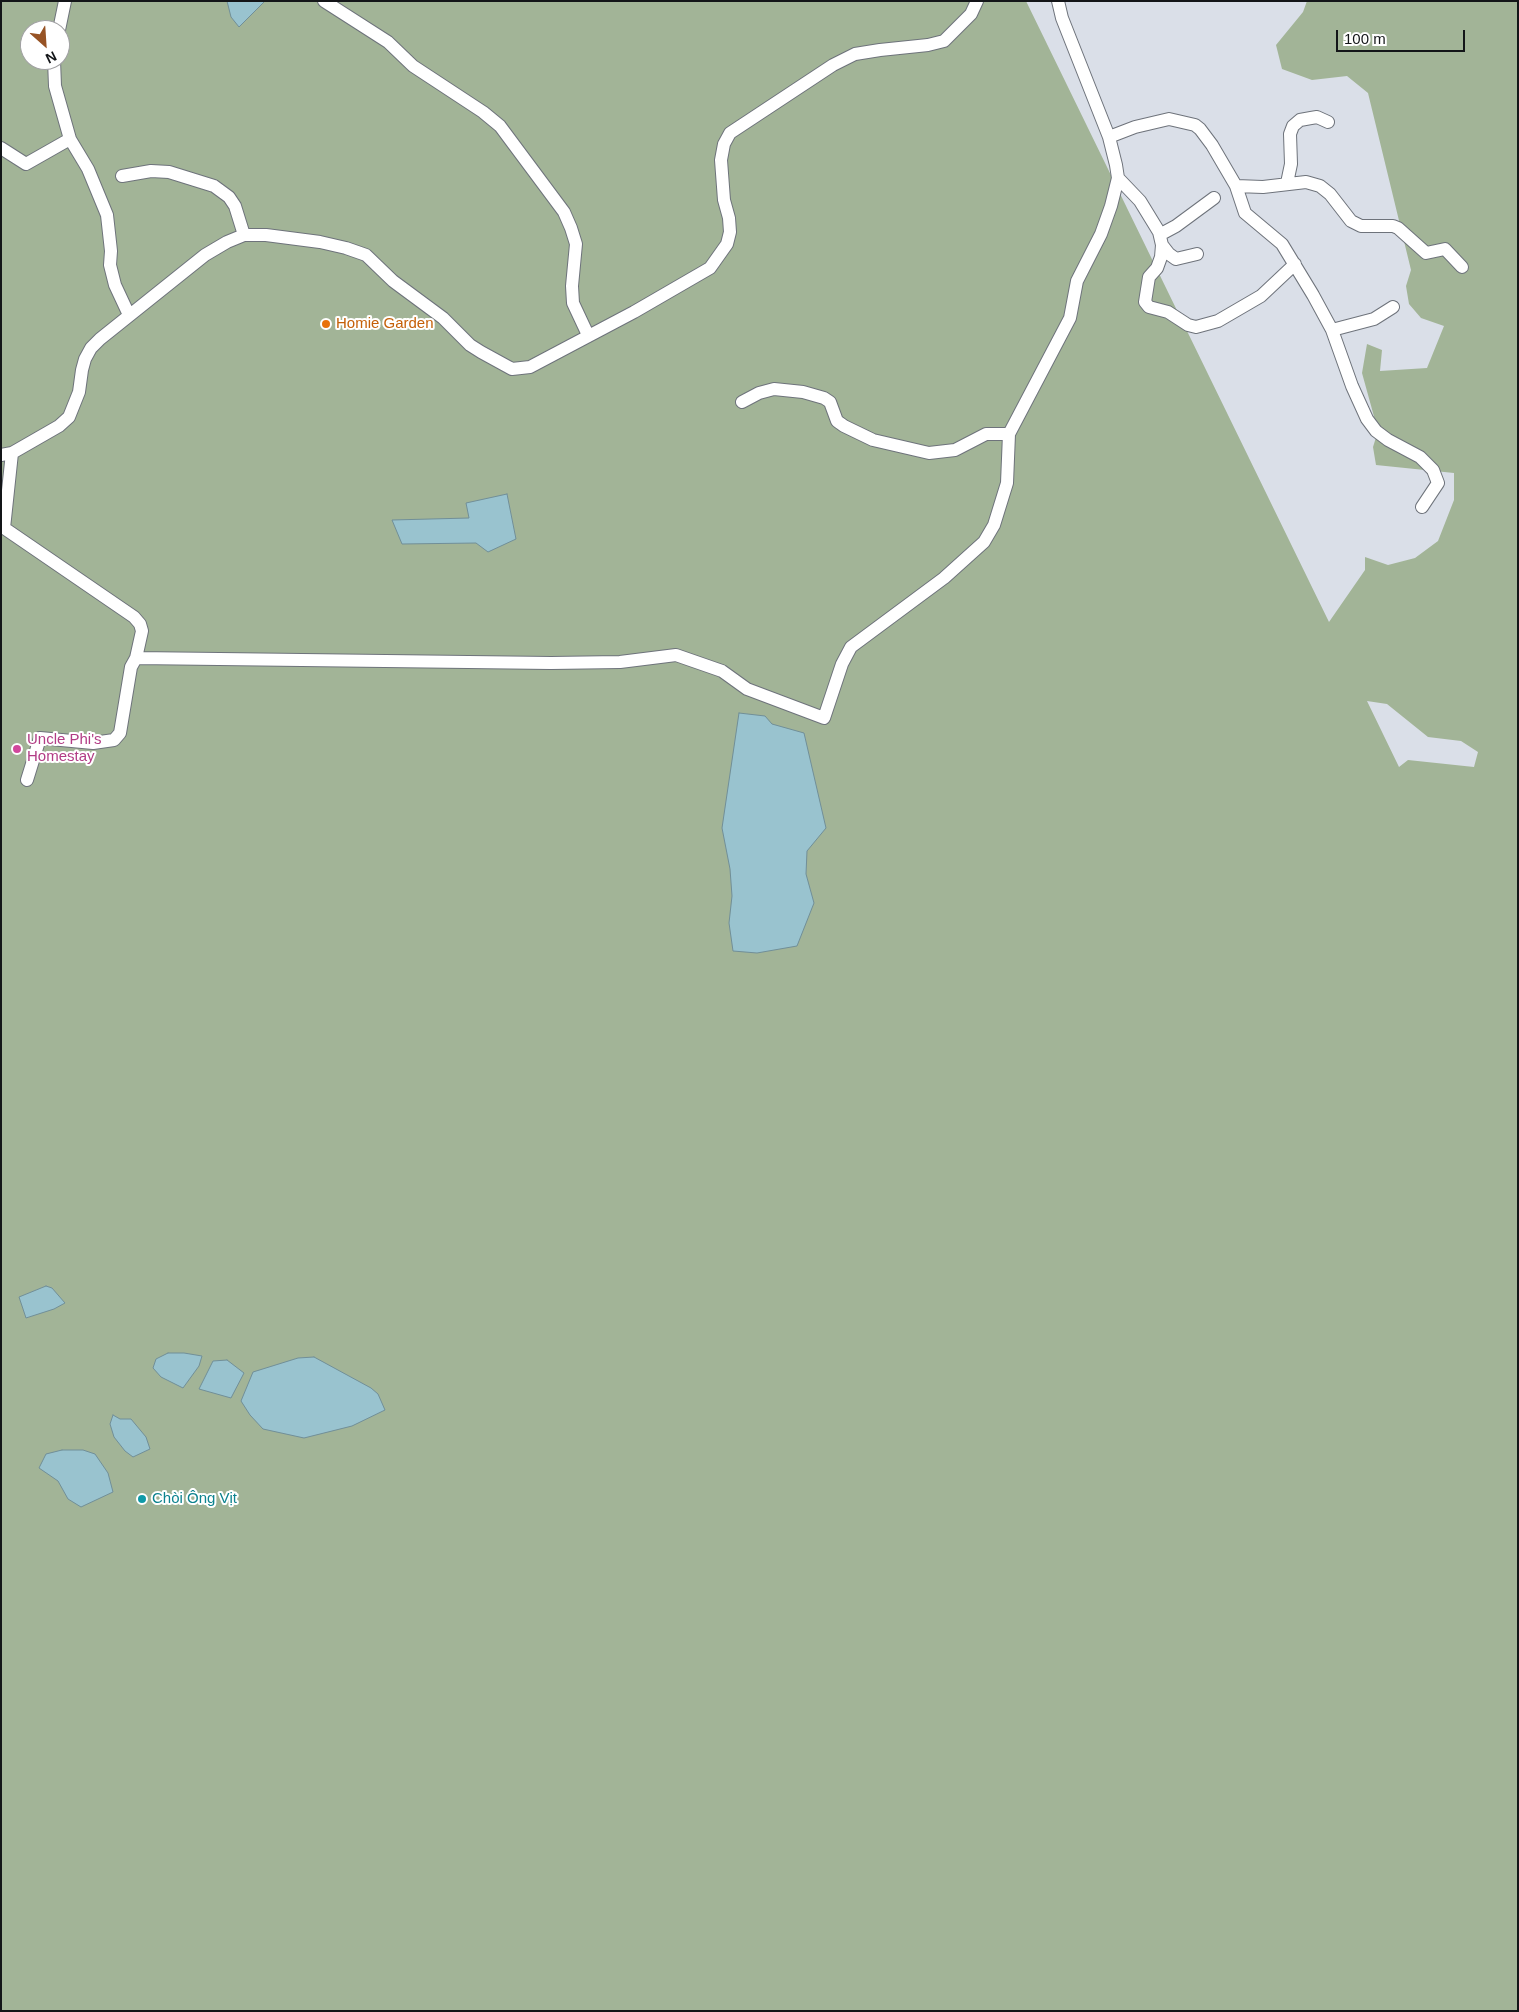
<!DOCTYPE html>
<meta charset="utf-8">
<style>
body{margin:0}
#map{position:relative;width:1519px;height:2012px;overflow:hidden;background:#dadfe8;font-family:Helvetica,sans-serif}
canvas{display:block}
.frame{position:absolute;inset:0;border:2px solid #131518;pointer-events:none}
.north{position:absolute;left:20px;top:20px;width:50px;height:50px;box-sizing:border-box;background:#fff;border:1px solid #a1a1a3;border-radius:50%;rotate:154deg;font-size:14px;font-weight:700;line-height:20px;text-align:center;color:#131518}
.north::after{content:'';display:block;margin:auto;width:18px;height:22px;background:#975325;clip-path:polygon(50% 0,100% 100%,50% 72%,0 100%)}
.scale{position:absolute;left:1336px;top:30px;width:129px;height:22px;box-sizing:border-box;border:2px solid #131518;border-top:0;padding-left:6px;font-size:15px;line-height:18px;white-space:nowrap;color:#131518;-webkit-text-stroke:4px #fff;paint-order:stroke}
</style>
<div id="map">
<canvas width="1519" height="2012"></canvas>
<div class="frame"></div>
<div class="north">N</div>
<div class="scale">100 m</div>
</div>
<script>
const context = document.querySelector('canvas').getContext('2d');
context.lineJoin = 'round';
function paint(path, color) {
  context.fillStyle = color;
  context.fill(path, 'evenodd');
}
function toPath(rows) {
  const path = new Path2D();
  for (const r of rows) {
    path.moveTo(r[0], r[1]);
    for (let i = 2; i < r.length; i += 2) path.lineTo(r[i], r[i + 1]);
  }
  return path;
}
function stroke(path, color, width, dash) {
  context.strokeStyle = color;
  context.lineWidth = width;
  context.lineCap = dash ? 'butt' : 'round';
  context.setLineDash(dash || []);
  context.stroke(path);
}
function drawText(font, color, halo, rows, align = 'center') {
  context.font = font + ' Helvetica,sans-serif';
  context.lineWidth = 4;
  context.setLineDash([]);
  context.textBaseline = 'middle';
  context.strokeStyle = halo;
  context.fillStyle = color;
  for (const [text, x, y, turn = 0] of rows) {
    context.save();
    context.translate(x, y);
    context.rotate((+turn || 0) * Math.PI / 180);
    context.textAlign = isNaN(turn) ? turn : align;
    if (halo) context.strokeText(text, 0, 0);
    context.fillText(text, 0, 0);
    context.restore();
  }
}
const green = toPath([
 [1,1,1026,1,1329,622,1365,570,1365,557,1388,565,1415,558,1438,541,1454,500,1454,473,1376,465,1373,447,1378,431,1362,373,1367,344,1382,350,1380,371,1427,368,1444,326,1421,318,1409,304,1406,286,1411,270,1368,93,1347,76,1312,80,1282,69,1276,45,1303,12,1307,1,1518,1,1518,2011,1,2011],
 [30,30,60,30,60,60,30,60],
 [1367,701,1387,704,1428,737,1461,741,1478,752,1474,767,1408,760,1399,767]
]);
const water = toPath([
 [227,1,265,1,239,27,231,17,227,1],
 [507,494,516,539,488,552,476,543,402,544,392,520,469,518,466,503,507,494],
 [739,713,765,716,772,724,804,733,826,828,807,851,806,874,814,903,797,946,757,953,733,951,729,923,732,896,730,869,722,828,739,713],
 [46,1286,52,1288,65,1303,54,1309,26,1318,19,1297,46,1286],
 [168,1353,184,1353,202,1356,199,1366,183,1388,161,1377,153,1368,156,1359,168,1353],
 [314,1357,371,1388,378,1394,385,1410,352,1426,304,1438,263,1429,250,1415,241,1401,253,1372,298,1358,314,1357],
 [227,1360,244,1373,231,1398,199,1389,213,1361,227,1360],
 [113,1415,120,1419,131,1419,146,1437,150,1449,133,1457,125,1451,114,1437,110,1424,113,1415],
 [62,1450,83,1450,95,1454,108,1473,113,1492,81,1507,68,1499,58,1481,39,1468,46,1454,62,1450]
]);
const minor = toPath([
 [324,1,388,42,413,66,483,112,500,126,564,212,571,228,576,244,572,286,573,303,588,335],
 [59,30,65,1],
 [54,60,55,86,70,139,88,169,107,215,111,251,110,265,115,285,129,315],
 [1109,137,1135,127,1169,119,1195,125,1200,129,1212,145,1236,186,1245,213,1282,244,1313,295,1332,330,1352,386,1367,419,1376,431,1388,440,1420,457,1433,470,1438,483,1422,507],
 [1,148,26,164,70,139],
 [122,176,151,171,169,172,214,186,229,197,235,206,244,235],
 [1118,178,1140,201,1159,232,1163,233,1176,226,1214,198],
 [1287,183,1291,164,1290,134,1293,126,1300,120,1311,118,1317,117,1328,122],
 [1236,186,1263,187,1306,182,1320,186,1330,194,1351,221,1361,226,1393,226,1398,228,1426,253,1445,249,1462,267],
 [1159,232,1162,245,1161,257,1157,268,1149,277,1145,302,1149,307,1168,312,1188,325,1196,327,1218,321,1261,296,1295,264],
 [1162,245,1169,254,1176,259,1197,254],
 [1332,330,1374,319,1393,307],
 [742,402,759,393,774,389,803,392,824,398,830,402,837,421,844,426,873,440,929,453,955,450,986,434,1009,434],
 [12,453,4,528,134,617,140,624,142,631,136,658,131,667,120,733,114,740,93,743,40,738,27,780],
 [1,455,12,453,59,426,69,417,79,392,82,370,85,359,91,348,100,339,205,255,227,242,244,235,266,235,320,242,346,248,366,255,393,281,443,318,470,345,481,352,512,369,530,367,634,312,710,268,727,244,730,232,729,218,724,200,721,160,724,144,730,133,833,65,855,54,880,50,928,45,944,41,971,14,977,1],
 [136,658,551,663,620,662,676,655,722,671,747,689,824,718,842,664,851,647,944,578,984,542,994,525,1007,483,1009,434,1070,318,1077,281,1101,234,1111,206,1118,178,1116,165,1109,137,1062,18,1058,1]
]);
const markers = [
 [326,324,5,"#e8710a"],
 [17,749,5,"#d1479c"],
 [142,1499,5,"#0f9aa8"]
];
const foodNames = [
 ["Homie Garden",336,324]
];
const hotelNames = [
 ["Uncle Phi's",27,740],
 ["Homestay",27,757]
];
const cultureNames = [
 ["Chòi Ông Vịt",152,1499]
];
paint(green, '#a2b497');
paint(water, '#99c3cf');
stroke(water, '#718f98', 1);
stroke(minor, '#6e737b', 14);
stroke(minor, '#fff', 12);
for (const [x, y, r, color] of markers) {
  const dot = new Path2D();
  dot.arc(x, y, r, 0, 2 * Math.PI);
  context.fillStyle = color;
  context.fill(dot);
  stroke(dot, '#fff', 2);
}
drawText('15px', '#c56008', '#fff', foodNames, 'left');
drawText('15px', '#b23c85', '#fff', hotelNames, 'left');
drawText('15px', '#0d838f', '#fff', cultureNames, 'left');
</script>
